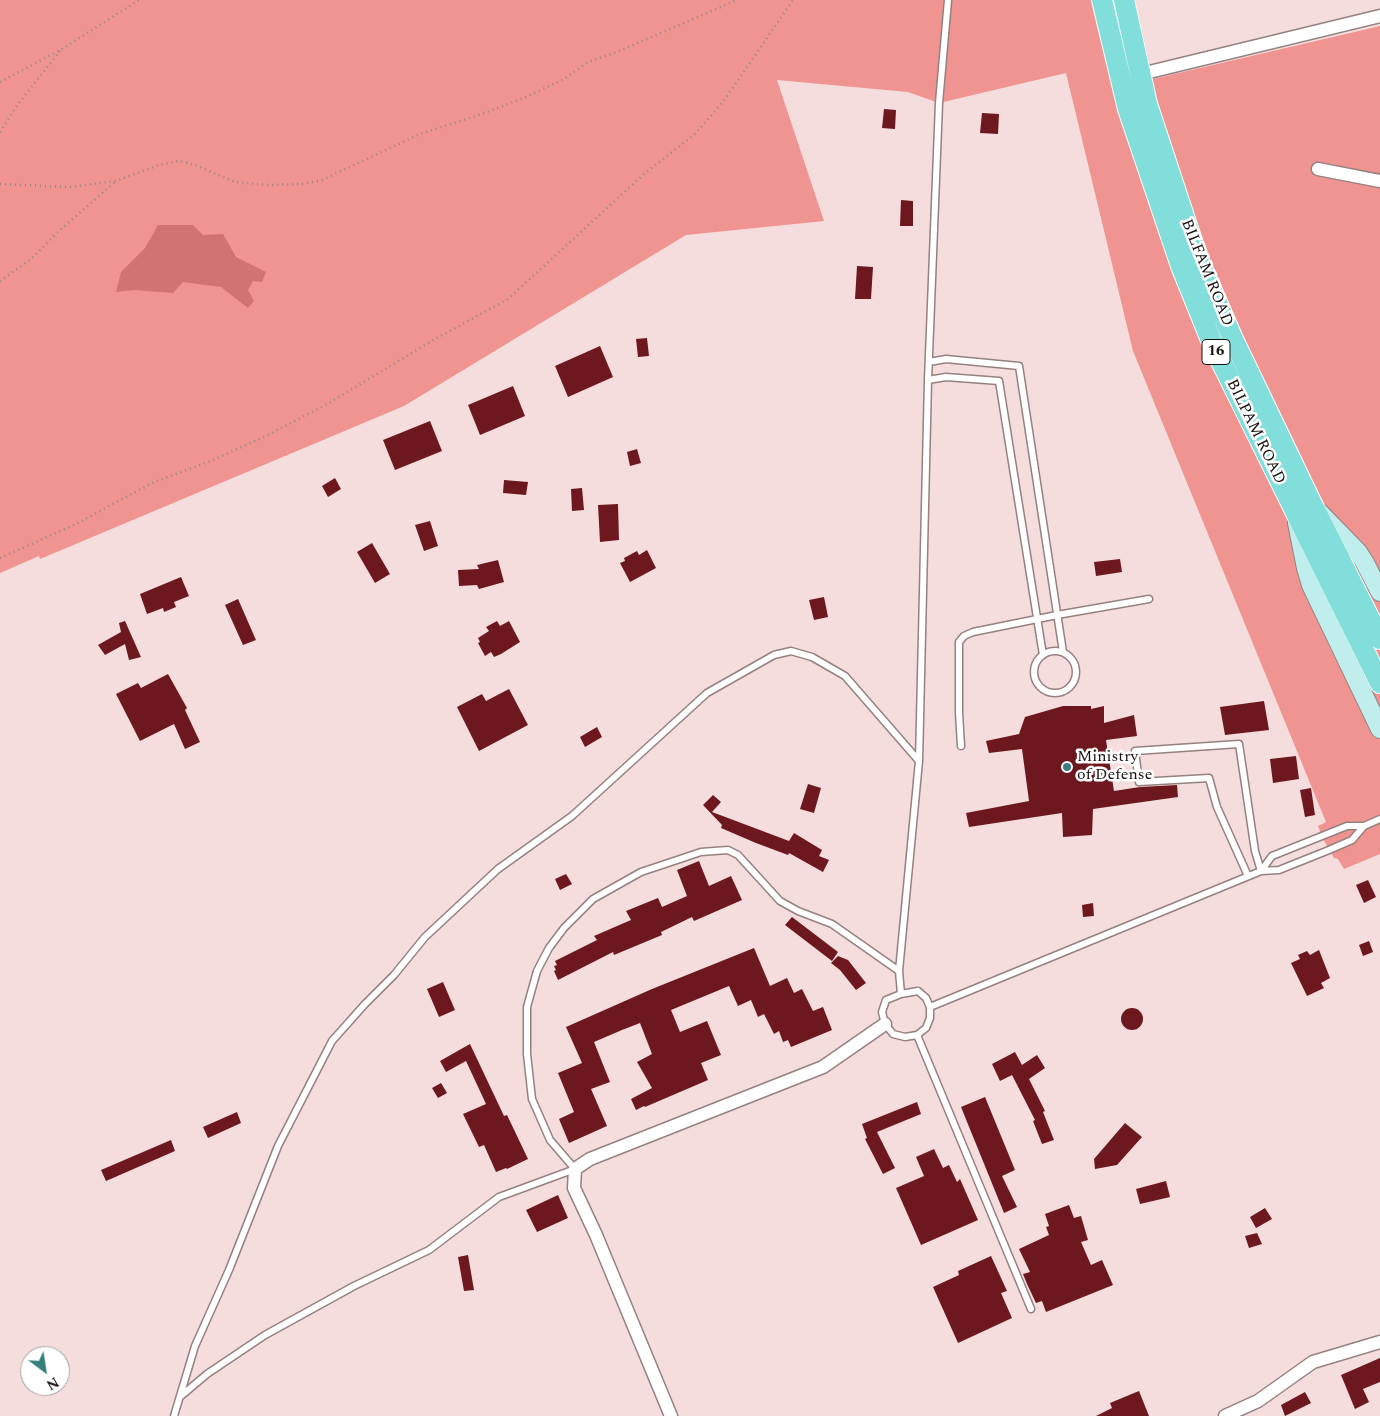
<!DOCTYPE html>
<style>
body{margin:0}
#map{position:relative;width:1380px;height:1416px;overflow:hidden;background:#f4dddc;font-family:Spectral,serif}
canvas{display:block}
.north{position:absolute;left:20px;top:1346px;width:50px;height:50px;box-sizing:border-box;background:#fff;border:1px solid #a3a0a0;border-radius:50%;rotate:149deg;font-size:14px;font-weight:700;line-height:20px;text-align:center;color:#181111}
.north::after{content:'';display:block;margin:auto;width:18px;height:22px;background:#377f7c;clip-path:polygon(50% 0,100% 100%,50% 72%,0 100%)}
</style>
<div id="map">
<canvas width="1380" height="1416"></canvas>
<div class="north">N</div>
</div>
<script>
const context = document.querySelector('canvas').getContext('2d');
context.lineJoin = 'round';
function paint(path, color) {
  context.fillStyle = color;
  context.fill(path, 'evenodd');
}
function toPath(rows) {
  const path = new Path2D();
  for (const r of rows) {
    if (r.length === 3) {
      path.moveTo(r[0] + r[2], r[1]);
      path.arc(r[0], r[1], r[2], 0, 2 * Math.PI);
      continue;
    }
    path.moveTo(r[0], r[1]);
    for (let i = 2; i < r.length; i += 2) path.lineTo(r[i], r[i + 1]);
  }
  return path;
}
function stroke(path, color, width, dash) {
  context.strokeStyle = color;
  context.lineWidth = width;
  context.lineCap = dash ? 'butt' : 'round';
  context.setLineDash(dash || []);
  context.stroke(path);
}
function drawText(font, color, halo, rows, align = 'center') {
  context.font = font + ' Spectral,serif';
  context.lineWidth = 5;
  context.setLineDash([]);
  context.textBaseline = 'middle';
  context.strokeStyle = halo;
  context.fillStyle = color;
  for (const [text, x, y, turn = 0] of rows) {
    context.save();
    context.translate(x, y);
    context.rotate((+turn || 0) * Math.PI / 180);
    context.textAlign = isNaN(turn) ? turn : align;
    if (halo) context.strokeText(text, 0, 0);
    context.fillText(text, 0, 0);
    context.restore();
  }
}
const green = toPath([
 [0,0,1135,0,1153,79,1380,26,1380,854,1344,869,1338,859,1334,858,1322,837,1318,826,1326,822,1133,351,1066,73,939,103,908,92,777,80,824,221,686,235,404,406,40,559,39,556,0,573]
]);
const water = toPath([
 [158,225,193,225,203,235,223,234,236,257,266,272,262,282,253,281,248,290,254,301,248,308,221,287,183,282,173,293,134,290,116,292,121,272,145,248]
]);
const building = toPath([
 [884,109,896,110,895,129,882,128],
 [982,113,999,114,998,134,980,133],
 [901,200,913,201,913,226,900,226],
 [857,266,873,267,871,299,855,299],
 [647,338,649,356,638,357,636,339],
 [600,346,613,377,568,397,555,366],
 [513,386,525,416,480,435,468,405],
 [430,421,442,451,395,470,383,440],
 [637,449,641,463,630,466,627,452],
 [335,478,341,489,328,497,322,486],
 [504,480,528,482,526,495,503,493],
 [582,488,584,510,572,511,571,489],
 [618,504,619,540,600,542,598,505],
 [430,521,438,546,424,551,415,525],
 [372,543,390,574,375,583,357,552],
 [647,550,656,568,630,582,620,563,625,561,624,558,637,551,639,555],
 [1120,559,1122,572,1096,576,1094,562],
 [498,560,504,582,479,589,477,585,459,586,458,570,479,569,477,565],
 [181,577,189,596,174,602,176,607,164,612,163,608,147,614,140,594],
 [824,597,828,617,814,620,809,600],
 [238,599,256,640,243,645,225,605],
 [125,621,141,657,129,660,125,644,105,655,98,645,121,632,119,623],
 [497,621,500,626,509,621,520,642,501,654,494,657,491,652,485,656,478,643,480,642,478,638,489,631,486,627],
 [168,674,187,708,185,710,200,742,185,749,174,724,140,741,116,694,138,683,141,688],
 [509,689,528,725,479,751,457,707,482,694,486,701],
 [1264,701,1269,730,1225,735,1220,707],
 [1063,706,1091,706,1091,709,1104,706,1104,723,1134,715,1137,736,1106,740,1114,791,1140,787,1177,785,1178,797,1093,809,1092,835,1063,837,1062,813,969,827,966,813,1029,801,1022,749,989,753,986,741,1019,734,1025,717],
 [597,727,602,737,585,747,580,737],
 [1296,756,1299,779,1273,783,1270,759],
 [808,784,821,788,814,813,800,809],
 [1311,788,1315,815,1305,817,1300,790],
 [713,795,721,802,712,812,789,841,794,833,822,850,819,856,829,860,823,872,789,853,788,855,756,843,721,828,722,825,703,805],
 [699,861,709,886,731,876,742,900,694,921,692,917,661,932,662,935,614,955,613,952,558,980,554,971,556,970,554,966,557,965,555,961,597,940,594,936,631,920,626,911,658,898,662,907,687,896,677,870],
 [566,874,572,884,560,890,555,879],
 [1368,880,1376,897,1364,903,1356,885],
 [1093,903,1094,916,1083,917,1082,905],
 [792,917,838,952,832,961,785,925],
 [1369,941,1373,952,1363,956,1359,945],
 [754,948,770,986,787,978,794,993,802,989,813,1011,823,1007,832,1030,791,1047,788,1040,783,1042,779,1031,774,1034,764,1014,758,1017,751,1000,738,1006,729,986,671,1010,680,1032,707,1021,721,1055,701,1063,708,1080,645,1107,644,1106,636,1110,631,1099,652,1088,637,1062,652,1054,640,1023,622,1030,594,1042,610,1082,591,1089,607,1126,569,1143,559,1119,574,1112,558,1073,582,1063,566,1027,652,989],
 [1319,950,1330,978,1321,983,1324,988,1307,996,1291,963,1300,959,1298,955,1307,951,1310,955],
 [838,956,848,960,866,983,856,990,840,970,831,963],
 [443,982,455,1010,439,1017,427,989],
 [1132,1019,11],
 [470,1044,504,1116,507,1115,528,1159,507,1169,506,1168,496,1172,484,1145,479,1147,463,1114,486,1104,466,1061,446,1072,440,1061],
 [1015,1052,1022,1065,1037,1055,1045,1068,1029,1079,1045,1111,1043,1112,1054,1140,1042,1144,1033,1121,1035,1120,1012,1075,1000,1081,992,1064],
 [441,1083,447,1093,438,1098,432,1088],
 [985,1097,1015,1170,1002,1176,1017,1207,1004,1213,961,1107],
 [917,1102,921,1114,877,1132,895,1168,883,1174,865,1139,867,1138,862,1124],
 [237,1112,241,1123,208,1138,203,1127],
 [1125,1123,1142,1137,1117,1165,1095,1169,1094,1159],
 [171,1140,175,1151,106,1181,101,1170],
 [934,1149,943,1168,949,1165,957,1182,960,1179,978,1220,921,1245,896,1188,924,1176,916,1157],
 [1166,1181,1170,1197,1140,1204,1136,1189],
 [558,1195,568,1218,537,1232,526,1210],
 [1069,1205,1074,1218,1081,1216,1088,1240,1081,1242,1091,1265,1102,1260,1113,1285,1046,1312,1042,1301,1036,1303,1027,1284,1023,1274,1030,1272,1019,1249,1049,1235,1046,1227,1049,1226,1045,1214],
 [1265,1208,1272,1219,1256,1228,1250,1217],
 [1257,1233,1262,1244,1249,1248,1245,1236],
 [468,1255,474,1290,464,1291,458,1257],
 [991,1256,1007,1291,1001,1293,1012,1318,958,1343,933,1287,959,1275,958,1271],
 [1380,1358,1380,1382,1363,1389,1369,1402,1355,1409,1341,1375],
 [1139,1391,1149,1416,1096,1416,1112,1408,1110,1403],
 [1305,1392,1311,1403,1285,1416,1281,1405]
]);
const path = toPath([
 [0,82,62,49,139,0],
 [0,132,18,104,60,51],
 [0,184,70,187,116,181,159,165,179,161,195,165,235,182,270,185,302,184,322,180,420,134,482,114,526,97,564,79,588,62,617,52,737,0],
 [0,281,31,259,60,230,115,182],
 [0,558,74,525,152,483,211,461,266,436,329,403,435,339,508,299,644,174,695,134,723,102,793,0]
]);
const lane = toPath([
 [929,362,946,359,1019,366,1063,652],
 [928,380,946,377,999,381,1043,655],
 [1055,672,21],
 [961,746,959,713,959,642,964,636,973,632,1057,615,1149,599],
 [1261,871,1272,856,1347,826,1364,826],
 [1248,876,1217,807,1209,778,1139,782,1135,751,1239,744,1255,851,1261,871],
 [918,991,926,998,930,1007,930,1018,926,1028,917,1035,905,1037,893,1034,885,1024,882,1012,886,1000,901,994,918,991],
 [901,994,899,971,919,761,928,380,939,103,948,0],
 [930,1007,1261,871,1279,870,1329,850,1352,840,1364,826,1380,819],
 [917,1035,1031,1309],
 [181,1396,207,1374,265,1335,354,1286,429,1250,499,1197,575,1169,550,1140,532,1099,527,1054,527,1007,537,971,549,948,564,928,593,899,641,872,701,852,728,850,738,855,780,901,798,911,832,924,899,971],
 [174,1416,195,1346,229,1270,278,1146,332,1041,365,1004,394,975,425,937,498,869,572,816,707,693,774,655,791,651,812,657,845,676,919,761]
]);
const street = toPath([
 [1141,74,1380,16],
 [1318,169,1380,181],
 [671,1416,596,1235,574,1188,575,1169,590,1159,823,1067,885,1024],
 [1225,1416,1258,1401,1313,1362,1380,1342]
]);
const secondary = toPath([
 [1319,512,1358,552,1365,563,1380,592],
 [1297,523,1306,568,1311,585,1380,729]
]);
const primary = toPath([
 [1102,0,1128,109,1181,266,1213,345,1380,683],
 [1124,0,1147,104,1198,259,1232,337,1312,504,1380,639]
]);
const markers = [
 [1067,767,5,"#377f7c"]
];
const shields = [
 [1216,352,28]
];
const shieldNames = [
 ["16",1216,352]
];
const streetNames = [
 ["BILFAM ROAD",1206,273,68],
 ["BILPAM ROAD",1255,432,64]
];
const poiNames = [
 ["Ministry",1077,758],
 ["of Defense",1077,776]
];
paint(green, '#f09491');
paint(water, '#d17372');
paint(building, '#6d181e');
stroke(lane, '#958180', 9);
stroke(street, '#958180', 15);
stroke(secondary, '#958180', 20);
stroke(primary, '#fff', 22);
stroke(path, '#958584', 2.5, [1, 4]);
stroke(lane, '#fff', 6);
stroke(street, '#fff', 12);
stroke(secondary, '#c0eeed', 18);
stroke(primary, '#82dedb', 20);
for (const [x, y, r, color] of markers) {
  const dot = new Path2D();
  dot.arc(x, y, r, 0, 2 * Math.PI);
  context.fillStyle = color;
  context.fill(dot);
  stroke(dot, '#fff', 2);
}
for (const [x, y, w] of shields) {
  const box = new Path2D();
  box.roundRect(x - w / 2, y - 12.5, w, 25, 4);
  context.fillStyle = '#fff';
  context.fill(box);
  stroke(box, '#181111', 1);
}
drawText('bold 15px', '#181111', null, shieldNames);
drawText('16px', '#181111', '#fff', streetNames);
drawText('16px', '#181111', '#fff', poiNames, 'left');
</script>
